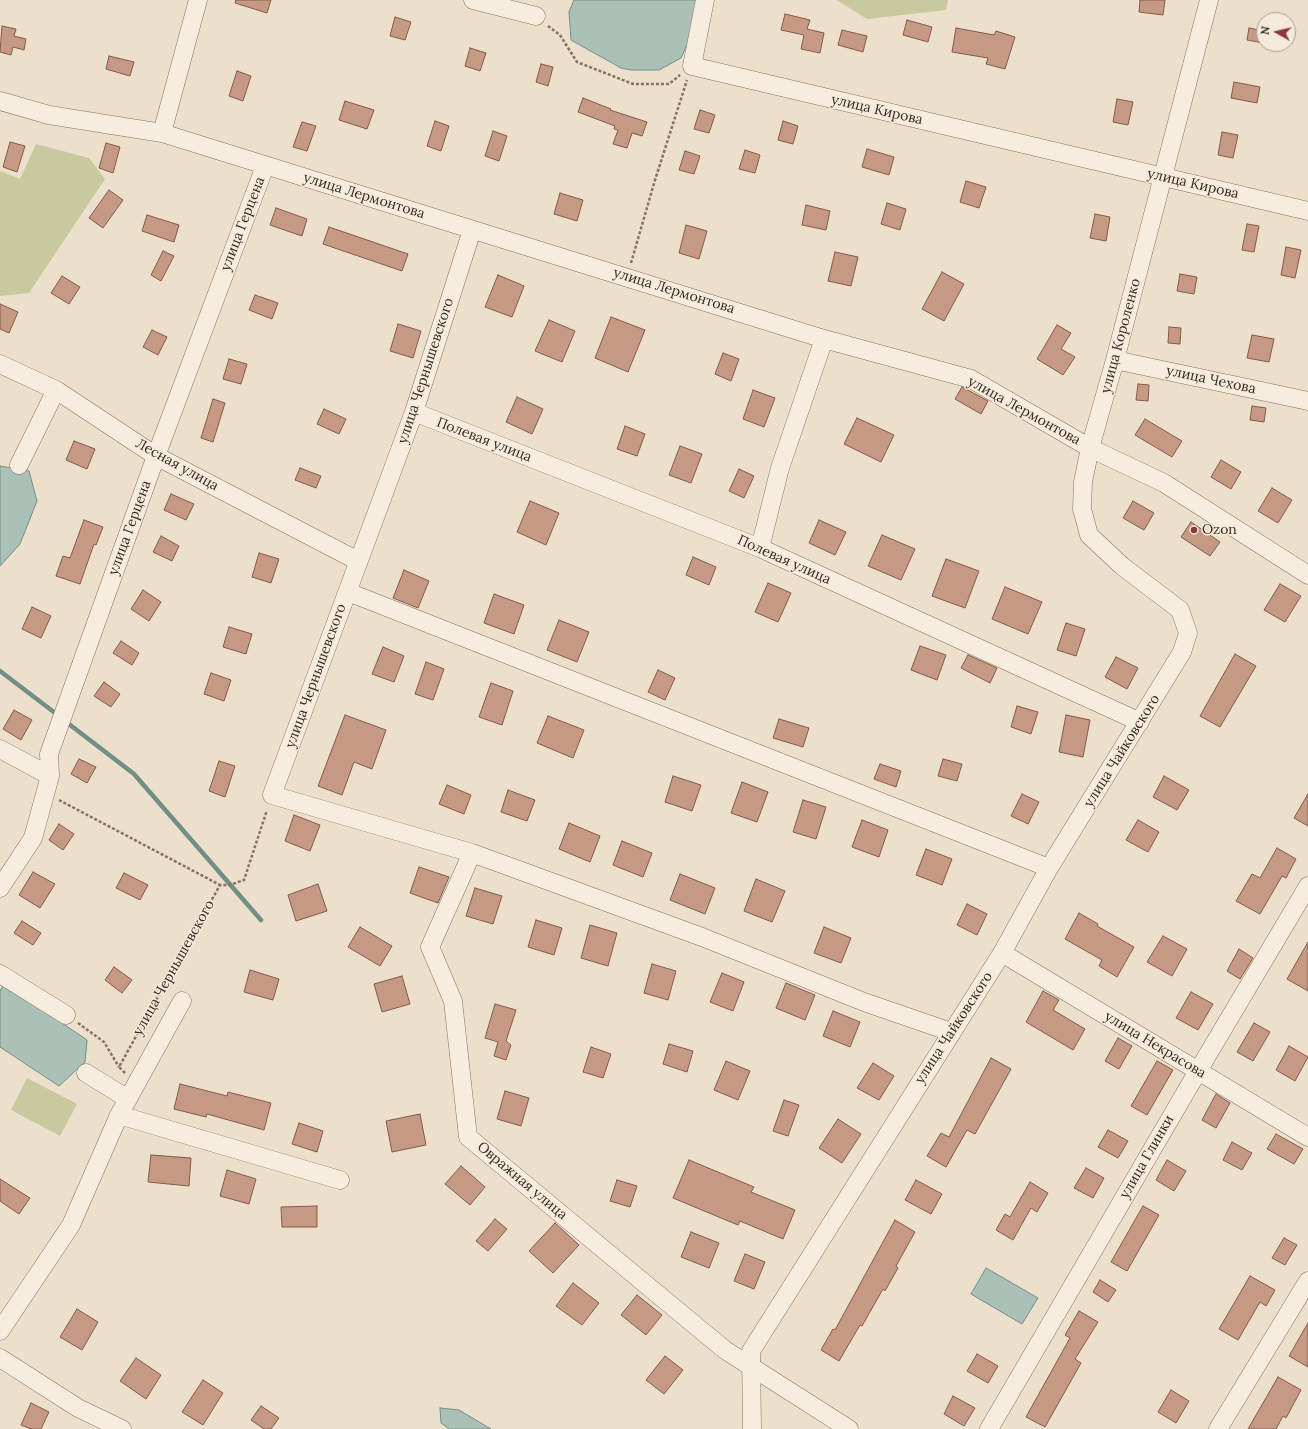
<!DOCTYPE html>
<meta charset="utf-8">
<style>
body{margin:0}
#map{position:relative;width:1308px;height:1429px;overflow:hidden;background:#ecdfcb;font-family:Lora,serif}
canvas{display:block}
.north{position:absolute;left:1256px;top:12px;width:40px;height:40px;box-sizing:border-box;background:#f4eada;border:1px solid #a99e90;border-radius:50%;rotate:278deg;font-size:11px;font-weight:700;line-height:16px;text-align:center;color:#392b22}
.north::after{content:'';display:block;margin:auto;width:14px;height:18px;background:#91353f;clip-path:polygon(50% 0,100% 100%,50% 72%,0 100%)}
</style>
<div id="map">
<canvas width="1308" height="1429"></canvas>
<div class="north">N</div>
</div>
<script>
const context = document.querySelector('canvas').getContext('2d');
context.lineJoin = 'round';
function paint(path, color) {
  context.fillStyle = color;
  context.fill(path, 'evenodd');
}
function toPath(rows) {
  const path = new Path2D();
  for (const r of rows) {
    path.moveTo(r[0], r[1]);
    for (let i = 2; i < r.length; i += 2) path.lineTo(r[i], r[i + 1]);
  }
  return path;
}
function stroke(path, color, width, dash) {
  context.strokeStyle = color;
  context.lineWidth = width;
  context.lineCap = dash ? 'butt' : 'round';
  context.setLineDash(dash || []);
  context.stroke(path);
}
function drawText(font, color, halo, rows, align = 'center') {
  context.font = font + ' Lora,serif';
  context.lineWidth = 3;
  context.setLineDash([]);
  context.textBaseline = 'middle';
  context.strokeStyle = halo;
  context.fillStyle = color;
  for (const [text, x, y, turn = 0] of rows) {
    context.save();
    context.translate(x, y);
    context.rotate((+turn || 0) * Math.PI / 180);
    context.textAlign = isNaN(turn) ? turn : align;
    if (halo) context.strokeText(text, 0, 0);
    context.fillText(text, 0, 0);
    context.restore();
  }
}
const green = toPath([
 [837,0,948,0,946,10,867,19],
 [36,144,89,158,105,179,29,293,0,296,0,171,20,179],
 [27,1078,77,1104,60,1136,11,1110]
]);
const water = toPath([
 [574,0,699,0,691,36,681,58,659,70,631,70,621,68,571,40,569,12,574,0],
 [0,466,29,471,37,501,20,544,0,566,0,466],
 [4,984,87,1040,85,1062,59,1086,0,1047,0,991,4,984],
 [986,1268,1038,1298,1022,1324,971,1294,986,1268],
 [440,1408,459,1410,491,1429,449,1429,441,1423,440,1408]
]);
const stream = toPath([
 [0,671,59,716],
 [65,721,134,774,261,920]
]);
const building = toPath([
 [236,0,271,0,267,13,235,3,236,0],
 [1140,0,1165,0,1163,15,1139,12,1140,0],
 [785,14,810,20,807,29,824,33,820,53,801,49,804,35,781,30,785,14],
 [395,17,411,22,405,40,390,36,395,17],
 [907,20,932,27,928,42,903,35,907,20],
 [2,26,16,29,14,36,26,39,24,50,13,47,11,55,0,52,2,26],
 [956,28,994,35,996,31,1015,37,1005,69,986,64,988,58,952,52,956,28],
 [1249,28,1264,31,1264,43,1247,40,1249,28],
 [842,30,867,36,863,52,838,45,842,30],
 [470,48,486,53,480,71,465,66,470,48],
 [109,56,134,62,130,76,106,69,109,56],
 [541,64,553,67,548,86,536,82,541,64],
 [237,71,251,76,243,101,229,96,237,71],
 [1234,82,1260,87,1257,103,1231,98,1234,82],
 [583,98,611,109,610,110,647,122,642,136,632,133,627,148,613,144,618,130,614,129,615,126,578,112,583,98],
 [1117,99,1133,102,1128,125,1113,122,1117,99],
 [345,101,374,110,367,129,339,120,345,101],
 [700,110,715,115,709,133,694,129,700,110],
 [435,121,449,126,441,151,427,146,435,121],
 [783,121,798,126,793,144,778,140,783,121],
 [302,122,316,126,307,151,293,147,302,122],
 [493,131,507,136,499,161,485,156,493,131],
 [1222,132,1238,135,1233,158,1218,155,1222,132],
 [10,142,25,146,17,172,3,167,10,142],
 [106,143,120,147,113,173,99,168,106,143],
 [867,149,894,157,889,175,862,167,867,149],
 [745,150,760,155,755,173,739,169,745,150],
 [685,151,700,156,694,174,679,170,685,151],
 [966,181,986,187,979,208,960,202,966,181],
 [109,190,123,200,103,228,89,218,109,190],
 [560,193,583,200,577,221,554,214,560,193],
 [887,203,906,209,900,230,881,224,887,203],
 [806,205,830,211,826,230,802,225,806,205],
 [276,208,307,219,302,236,270,225,276,208],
 [1095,214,1110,217,1106,241,1090,238,1095,214],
 [147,215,179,225,174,242,142,231,147,215],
 [1247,224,1259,226,1254,252,1242,250,1247,224],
 [686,225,707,231,699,259,679,253,686,225],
 [329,227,408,254,402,271,323,244,329,227],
 [1286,247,1301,250,1295,278,1281,275,1286,247],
 [163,251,174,256,161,281,151,275,163,251],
 [835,252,858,257,851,286,828,281,835,252],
 [942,272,964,284,944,321,922,309,942,272],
 [1180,274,1197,277,1194,294,1177,291,1180,274],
 [498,275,524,286,512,317,485,307,498,275],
 [62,276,80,287,69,304,51,293,62,276],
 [255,295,278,303,272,319,249,310,255,295],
 [0,304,18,312,9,333,0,329,0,304],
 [611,317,645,330,628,372,595,358,611,317],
 [549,320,575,331,562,362,535,351,549,320],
 [398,324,421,331,413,358,390,351,398,324],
 [1057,325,1071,333,1061,349,1075,357,1063,375,1037,359,1057,325],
 [1169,327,1181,328,1180,344,1168,343,1169,327],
 [152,330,167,337,158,355,143,347,152,330],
 [1252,335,1274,339,1269,362,1247,358,1252,335],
 [723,353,739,359,731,381,715,374,723,353],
 [229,359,247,364,241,384,223,379,229,359],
 [1138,384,1149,385,1148,401,1136,400,1138,384],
 [962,387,988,401,981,414,955,399,962,387],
 [753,390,775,398,764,427,743,419,753,390],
 [517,397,543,409,532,434,506,422,517,397],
 [213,399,225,403,213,442,201,438,213,399],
 [1252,406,1266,408,1264,422,1250,420,1252,406],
 [324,409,346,419,339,434,317,424,324,409],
 [857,418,894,435,881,462,844,444,857,418],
 [1145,419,1182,441,1172,457,1135,435,1145,419],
 [625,426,645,434,637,456,617,449,625,426],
 [74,441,95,449,87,469,66,460,74,441],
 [680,446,702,454,691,483,669,475,680,446],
 [1221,460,1241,472,1231,489,1211,477,1221,460],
 [300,468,321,476,316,488,295,480,300,468],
 [739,469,754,476,744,498,729,491,739,469],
 [1272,488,1292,500,1278,523,1258,511,1272,488],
 [171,494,194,504,186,520,164,510,171,494],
 [530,501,559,513,546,545,517,532,530,501],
 [1133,501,1154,513,1144,530,1123,518,1133,501],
 [84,520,103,527,96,545,94,544,80,584,56,576,63,556,70,558,84,520],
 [819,520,846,532,835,555,809,543,819,520],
 [1191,522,1220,542,1210,556,1181,537,1191,522],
 [882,535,915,549,901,580,868,566,882,535],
 [161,536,179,546,172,561,153,552,161,536],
 [259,553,279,559,271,583,252,577,259,553],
 [693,557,716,567,709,585,686,575,693,557],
 [946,559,979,571,965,608,932,596,946,559],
 [404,570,429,581,418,608,393,598,404,570],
 [768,583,791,593,778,622,755,612,768,583],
 [1280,584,1301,596,1285,622,1264,610,1280,584],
 [1005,587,1042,602,1028,634,992,619,1005,587],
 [143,590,161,602,149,621,131,609,143,590],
 [494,594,524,605,514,634,484,623,494,594],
 [32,607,51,616,41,638,22,629,32,607],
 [559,620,589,632,577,662,547,650,559,620],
 [1066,623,1085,629,1076,656,1057,650,1066,623],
 [229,627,252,634,246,654,223,647,229,627],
 [121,641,139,653,132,665,113,653,121,641],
 [920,646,946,655,937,680,911,670,920,646],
 [383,647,404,656,394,682,372,674,383,647],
 [1235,654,1256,666,1220,727,1200,716,1235,654],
 [968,655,997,668,990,683,961,668,968,655],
 [1116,657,1138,668,1127,689,1105,677,1116,657],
 [426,662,444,669,433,700,415,694,426,662],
 [658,670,675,678,665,700,648,692,658,670],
 [211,673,231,680,224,701,204,694,211,673],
 [104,682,120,694,111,707,94,696,104,682],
 [491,683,513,691,502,725,479,717,491,683],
 [1017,706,1038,712,1031,734,1011,727,1017,706],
 [14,710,32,720,21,740,3,729,14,710],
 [345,715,386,730,372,769,354,762,342,795,318,786,345,715],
 [1066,715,1090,720,1083,757,1059,752,1066,715],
 [548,716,584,730,573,758,537,743,548,716],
 [779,719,809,728,803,747,773,738,779,719],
 [79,759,96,767,87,783,71,774,79,759],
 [943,759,962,764,957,781,938,776,943,759],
 [219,761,235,766,225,797,209,791,219,761],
 [880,764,901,771,896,787,874,779,880,764],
 [673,776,701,785,692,811,665,802,673,776],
 [1164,776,1189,790,1177,810,1153,797,1164,776],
 [742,782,768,792,757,822,731,813,742,782],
 [447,785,471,795,464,814,439,804,447,785],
 [508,790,535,800,527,821,501,812,508,790],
 [1022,794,1039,802,1028,824,1011,816,1022,794],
 [1308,794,1308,826,1294,818,1308,794],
 [803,800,826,807,816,839,793,832,803,800],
 [294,815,320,825,310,851,285,841,294,815],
 [862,820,888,830,879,857,852,847,862,820],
 [1138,820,1159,832,1148,852,1126,840,1138,820],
 [569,823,600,836,590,862,559,849,569,823],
 [59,824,74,834,63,850,49,840,59,824],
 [622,841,652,853,643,877,613,865,622,841],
 [1277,848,1296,859,1286,878,1282,876,1260,914,1236,901,1252,874,1260,878,1277,848],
 [926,849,952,859,942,885,916,875,926,849],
 [419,867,449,877,438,903,410,893,419,867],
 [33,872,55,884,40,908,19,895,33,872],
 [124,873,148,885,140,900,116,888,124,873],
 [680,874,715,888,705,914,670,900,680,874],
 [756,879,785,891,772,922,744,911,756,879],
 [318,884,327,911,296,921,288,895,318,884],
 [475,888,502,896,493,924,466,916,475,888],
 [967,904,987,914,977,935,957,925,967,904],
 [1079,913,1098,924,1097,926,1134,947,1117,977,1099,966,1102,960,1065,939,1079,913],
 [536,920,562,928,554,955,528,947,536,920],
 [22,921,41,933,33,945,14,933,22,921],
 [590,925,617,933,608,966,581,958,590,925],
 [360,927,392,946,380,966,348,947,360,927],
 [824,927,851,938,841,963,814,953,824,927],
 [1163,936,1187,949,1172,976,1147,962,1163,936],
 [1308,942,1308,991,1287,979,1308,942],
 [1239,949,1253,958,1240,979,1227,971,1239,949],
 [652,964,676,971,668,1000,644,993,652,964],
 [114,967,132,980,122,993,105,980,114,967],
 [250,970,279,979,273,1000,244,992,250,970],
 [722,973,744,982,733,1011,710,1002,722,973],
 [402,976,410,1004,382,1012,374,984,402,976],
 [786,983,815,995,805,1020,776,1008,786,983],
 [1043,991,1059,1000,1053,1010,1085,1029,1073,1050,1026,1022,1043,991],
 [1191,992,1213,1004,1198,1030,1176,1018,1191,992],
 [495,1004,516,1010,506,1041,511,1045,506,1060,494,1056,498,1042,485,1038,495,1004],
 [833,1011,860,1022,850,1047,823,1036,833,1011],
 [1254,1023,1270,1032,1253,1061,1237,1052,1254,1023],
 [1118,1038,1132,1046,1119,1069,1105,1061,1118,1038],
 [669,1044,693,1051,687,1072,663,1064,669,1044],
 [1289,1046,1308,1057,1295,1081,1276,1070,1289,1046],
 [591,1047,611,1054,603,1078,583,1072,591,1047],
 [991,1058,1011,1069,975,1134,967,1130,946,1167,927,1156,941,1133,949,1137,991,1058],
 [726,1061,750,1071,738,1100,714,1090,726,1061],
 [1157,1061,1173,1070,1147,1115,1131,1106,1157,1061],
 [873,1063,894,1076,879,1100,857,1088,873,1063],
 [180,1084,227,1096,228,1092,271,1103,264,1130,207,1114,206,1117,174,1109,180,1084],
 [505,1091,529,1098,521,1126,497,1119,505,1091],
 [1216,1094,1230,1103,1216,1128,1202,1120,1216,1094],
 [784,1100,799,1105,788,1136,773,1131,784,1100],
 [420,1114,426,1145,392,1152,386,1121,420,1114],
 [838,1119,861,1134,842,1163,819,1148,838,1119],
 [299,1123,323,1131,317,1152,292,1144,299,1123],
 [1108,1130,1128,1141,1118,1158,1098,1147,1108,1130],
 [1276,1134,1303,1149,1294,1164,1267,1149,1276,1134],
 [1232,1142,1252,1153,1242,1170,1223,1160,1232,1142],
 [151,1155,191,1158,189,1186,148,1182,151,1155],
 [689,1160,754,1187,751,1192,795,1210,783,1239,740,1221,738,1225,673,1198,689,1160],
 [1167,1160,1186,1171,1174,1191,1156,1180,1167,1160],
 [461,1166,485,1187,470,1205,445,1184,461,1166],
 [1086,1168,1104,1178,1093,1198,1074,1188,1086,1168],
 [227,1170,256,1179,249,1204,220,1196,227,1170],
 [0,1179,30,1198,19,1214,0,1201,0,1179],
 [617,1180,637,1186,630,1207,610,1201,617,1180],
 [916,1180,942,1194,931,1214,905,1200,916,1180],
 [1030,1182,1048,1193,1037,1212,1031,1208,1013,1240,996,1230,1005,1214,1010,1217,1030,1182],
 [317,1206,317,1227,282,1227,281,1207,317,1206],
 [1143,1206,1159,1215,1127,1271,1111,1262,1143,1206],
 [495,1219,507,1229,488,1251,476,1241,495,1219],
 [895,1220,915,1232,896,1266,898,1268,885,1291,883,1289,862,1326,860,1325,839,1361,821,1350,833,1329,835,1330,895,1220],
 [555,1223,579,1245,553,1273,529,1251,555,1223],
 [691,1232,719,1243,709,1268,681,1257,691,1232],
 [1284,1238,1297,1245,1285,1265,1272,1258,1284,1238],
 [745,1254,765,1262,754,1289,734,1281,745,1254],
 [1250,1276,1275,1290,1266,1306,1260,1302,1238,1340,1219,1329,1250,1276],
 [1100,1280,1116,1290,1108,1302,1093,1292,1100,1280],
 [573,1283,599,1303,582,1325,556,1306,573,1283],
 [637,1295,662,1315,646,1335,621,1315,637,1295],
 [77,1309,98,1322,82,1350,60,1337,77,1309],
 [1079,1311,1098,1322,1075,1359,1081,1363,1045,1427,1026,1417,1070,1338,1065,1335,1079,1311],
 [1308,1323,1308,1367,1289,1356,1308,1323],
 [977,1354,998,1366,988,1383,967,1371,977,1354],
 [665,1356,683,1370,664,1394,646,1380,665,1356],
 [136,1358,161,1375,146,1399,120,1381,136,1358],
 [1278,1377,1301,1390,1286,1418,1283,1416,1276,1429,1248,1429,1278,1377],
 [203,1380,223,1393,203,1425,182,1412,203,1380],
 [1171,1390,1189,1401,1176,1423,1158,1412,1171,1390],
 [953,1396,975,1408,964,1426,944,1414,953,1396],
 [31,1403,49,1412,41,1429,31,1429,21,1425,31,1403],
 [261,1406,279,1418,271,1429,264,1429,251,1420,261,1406]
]);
const path = toPath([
 [548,26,560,35,577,62,633,84,669,84,680,75],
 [631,263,655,180,687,80],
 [59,800,220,885],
 [78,1023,104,1042,119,1067],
 [125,1073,119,1067,220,885,230,885,244,880,267,810]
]);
const minor = toPath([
 [473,0,536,16],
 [705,0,692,66,1308,211],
 [0,101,49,115,162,133,824,339,971,379,1090,448,1164,483,1308,575],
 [162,133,198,0],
 [472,230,414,412,272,795,472,853,702,937,864,1002,951,1032],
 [1115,360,1308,401],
 [0,364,56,390,156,456,358,561],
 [414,412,760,548,1140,722],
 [19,465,56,390],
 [760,548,780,468,824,339],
 [348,592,1049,868],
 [0,749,50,776],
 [472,853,430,947,453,1001,468,1137,725,1350,849,1429],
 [0,888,33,838,50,776,49,754,156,456,265,166],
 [1002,953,1308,1137],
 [0,974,66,1015],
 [86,1073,128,1099],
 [119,1115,340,1180],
 [0,1331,71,1225,119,1115,182,1001],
 [0,1358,78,1408,122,1429],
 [752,1429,751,1351,1002,953,1049,868,1182,652,1188,633,1180,610,1122,566,1089,535,1082,509,1083,482,1090,448,1115,360,1209,0],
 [989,1429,1198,1071,1308,886],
 [1218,1429,1308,1281]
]);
const markers = [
 [1194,530,4,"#91353f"]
];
const streetNames = [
 ["улица Кирова",877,110,13],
 ["улица Кирова",1193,184,13],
 ["улица Лермонтова",364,196,17],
 ["улица Герцена",243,224,-69],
 ["улица Лермонтова",674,291,17],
 ["улица Короленко",1121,336,-75],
 ["улица Чернышевского",426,371,-72],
 ["улица Чехова",1211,380,12],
 ["улица Лермонтова",1024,411,29],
 ["Полевая улица",484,440,21],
 ["Лесная улица",177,465,29],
 ["улица Герцена",130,528,-70],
 ["Полевая улица",784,560,24],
 ["улица Чернышевского",316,676,-70],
 ["улица Чайковского",1122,751,-58],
 ["улица Чернышевского",174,968,-61],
 ["улица Чайковского",954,1028,-57],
 ["улица Некрасова",1155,1045,31],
 ["улица Глинки",1147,1157,-60],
 ["Овражная улица",522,1181,40]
];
const poiNames = [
 ["Ozon",1202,530]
];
paint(green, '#c8c99f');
paint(water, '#abc1b8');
stroke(water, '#728f85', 1);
stroke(stream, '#728f85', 4.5);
paint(building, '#c69984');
stroke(building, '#845a48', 1);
stroke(minor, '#877160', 19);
stroke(path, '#877160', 2.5, [3, 2]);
stroke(minor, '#f7edde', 18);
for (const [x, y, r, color] of markers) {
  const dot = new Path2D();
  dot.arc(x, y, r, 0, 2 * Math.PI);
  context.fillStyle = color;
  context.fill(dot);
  stroke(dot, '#f4eada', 1.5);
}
drawText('14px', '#392b22', '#f4eada', streetNames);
drawText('14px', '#392b22', '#f4eada', poiNames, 'left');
</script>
